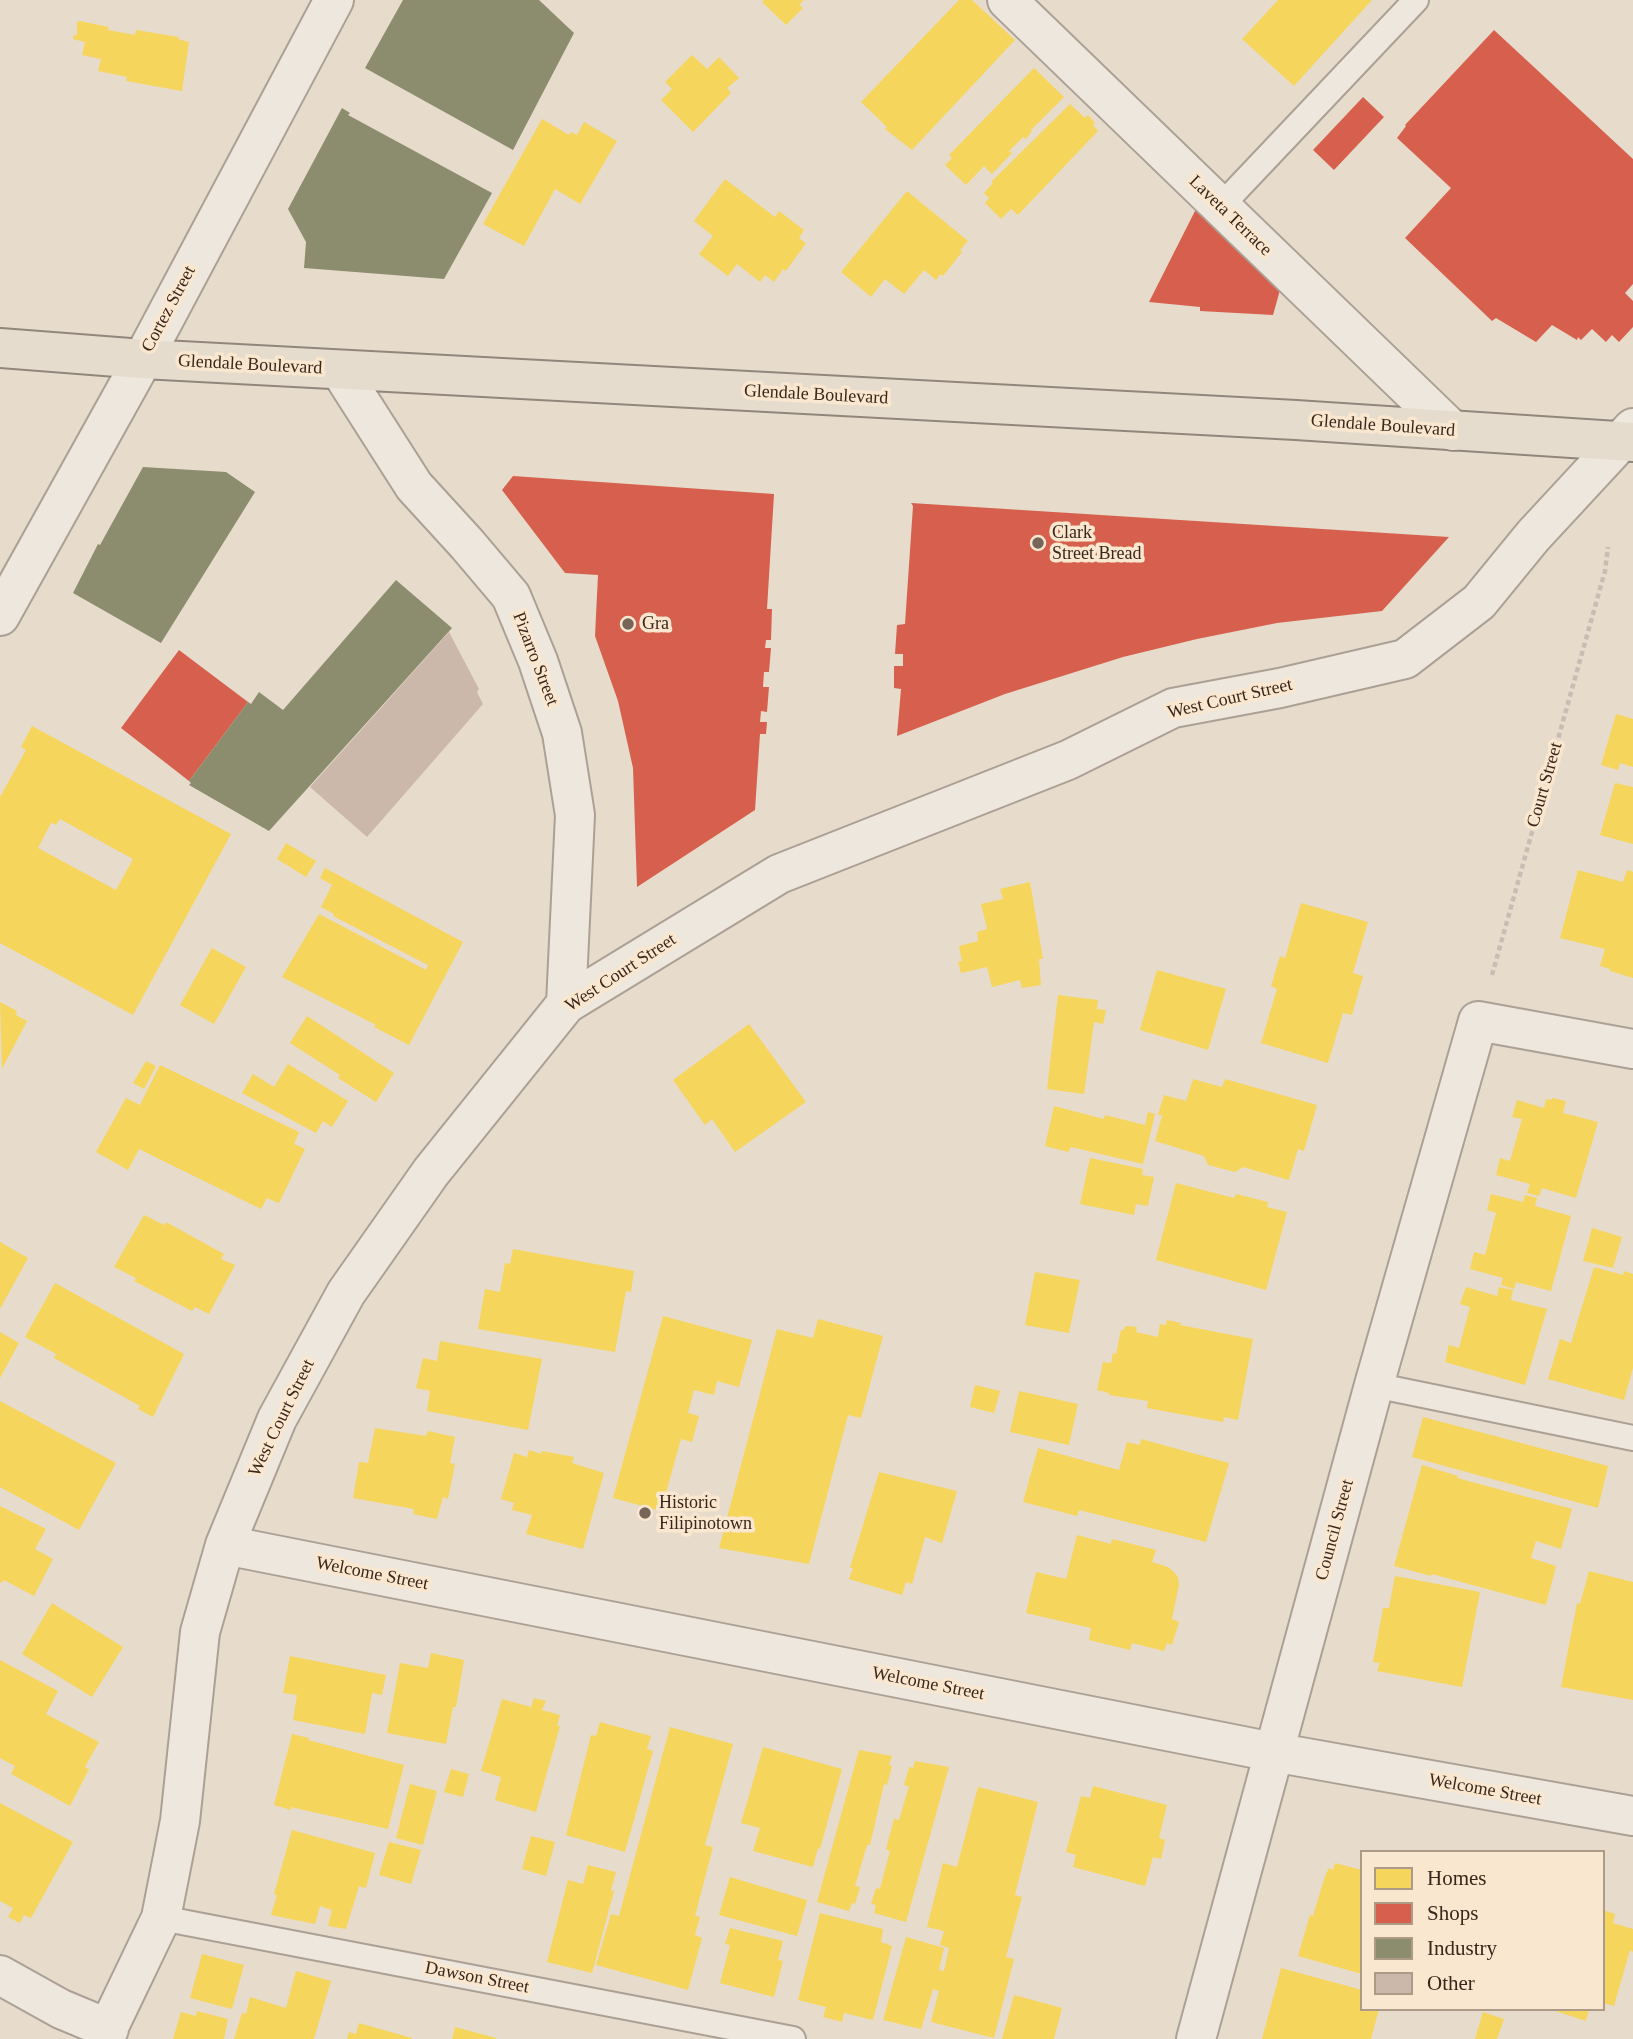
<!DOCTYPE html>
<style>
body{margin:0}
#map{position:relative;width:1633px;height:2039px;overflow:hidden;background:#e7dbcb;font-family:Georgia,serif}
canvas{display:block}
.legend{position:absolute;left:1360px;top:1850px;width:245px;height:161px;box-sizing:border-box;background:#f9e7cf;border:2px solid #ad9a87;margin:0;padding:9px 12px;list-style:none;font-size:21px;color:#3c261b}
.legend li{display:flex;align-items:center;gap:14px;height:35px}
.legend b{width:35px;border:2px solid #ad9a87}
</style>
<div id="map">
<canvas width="1633" height="2039"></canvas>
<ul class="legend">
<li><b style="height:19px;background:#f6d55c"></b>Homes</li>
<li><b style="height:19px;background:#d6604d"></b>Shops</li>
<li><b style="height:19px;background:#8c8c6e"></b>Industry</li>
<li><b style="height:19px;background:#ccb8ab"></b>Other</li>
</ul>
</div>
<script>
const context = document.querySelector('canvas').getContext('2d');
context.lineJoin = 'round';
function paint(path, color) {
  context.fillStyle = color;
  context.fill(path, 'evenodd');
}
function toPath(rows) {
  const path = new Path2D();
  for (const r of rows) {
    path.moveTo(r[0], r[1]);
    for (let i = 2; i < r.length; i += 2) path.lineTo(r[i], r[i + 1]);
  }
  return path;
}
function stroke(path, color, width, dash) {
  context.strokeStyle = color;
  context.lineWidth = width;
  context.lineCap = dash ? 'butt' : 'round';
  context.setLineDash(dash || []);
  context.stroke(path);
}
function drawText(font, color, halo, rows, align = 'center') {
  context.font = font + ' Georgia,serif';
  context.lineWidth = 7;
  context.setLineDash([]);
  context.textBaseline = 'middle';
  context.strokeStyle = halo;
  context.fillStyle = color;
  for (const [text, x, y, turn = 0] of rows) {
    context.save();
    context.translate(x, y);
    context.rotate((+turn || 0) * Math.PI / 180);
    context.textAlign = isNaN(turn) ? turn : align;
    if (halo) context.strokeText(text, 0, 0);
    context.fillText(text, 0, 0);
    context.restore();
  }
}
const homes = toPath([
 [764,0,804,0,799,5,803,8,786,25,762,2],
 [959,0,972,0,1015,40,912,150,885,129,887,127,861,102],
 [1278,0,1372,0,1294,86,1242,39],
 [80,21,109,27,108,30,135,35,136,30,179,37,178,39,189,42,182,91,126,81,127,77,98,71,101,59,82,55,85,42,73,39,74,35,77,35,77,22],
 [692,55,707,69,719,57,739,78,727,88,731,93,693,132,661,100,672,89,665,82],
 [1034,68,1064,97,1031,130,1032,131,1026,139,1023,137,1009,151,1012,153,992,174,984,166,966,185,945,165,952,158,949,155],
 [1070,104,1085,118,1088,115,1095,123,1093,125,1098,131,1018,215,1011,209,1001,219,985,203,989,198,984,193,993,183,991,182],
 [542,119,569,135,571,132,577,135,584,122,617,141,580,204,555,189,524,246,483,224],
 [725,179,775,217,779,211,804,230,799,238,806,243,786,271,783,269,774,282,765,275,760,282,737,264,728,276,699,254,713,236,694,221],
 [907,191,968,241,960,250,962,252,943,276,940,274,936,280,924,270,904,294,885,279,871,297,841,272],
 [1616,714,1633,719,1633,767,1620,763,1618,770,1601,765],
 [32,726,231,834,133,1015,0,943,0,797,26,750,21,747],
 [60,819,133,859,116,890,38,848,51,823,56,825],
 [1615,783,1633,787,1633,844,1600,835],
 [286,843,316,861,306,877,277,859],
 [325,868,463,942,409,1045,374,1027,376,1025,282,977,319,914,426,970,428,965,333,916,334,914,321,907,332,885,320,878],
 [1578,870,1623,882,1627,870,1633,872,1633,978,1610,971,1610,969,1600,966,1605,949,1560,938],
 [1030,882,1043,959,1039,959,1041,985,1022,988,1020,980,992,987,987,967,961,973,958,962,962,961,959,946,978,941,977,932,987,929,981,904,1003,899,1000,889],
 [1301,903,1368,922,1353,973,1363,976,1352,1015,1343,1013,1328,1063,1261,1043,1277,989,1271,986,1280,956,1285,958],
 [212,948,246,967,214,1024,180,1005],
 [1157,970,1226,989,1208,1050,1140,1030],
 [1058,995,1098,1000,1097,1009,1106,1010,1103,1024,1094,1022,1084,1094,1047,1089],
 [0,1002,17,1011,16,1015,27,1021,2,1069],
 [307,1016,394,1073,376,1102,338,1078,340,1075,290,1043],
 [749,1024,806,1102,735,1152,712,1119,705,1125,673,1080],
 [146,1061,156,1066,144,1089,133,1083],
 [288,1064,348,1101,332,1127,323,1121,316,1133,242,1093,253,1074,274,1087],
 [160,1065,299,1132,294,1144,305,1149,279,1203,267,1198,261,1209,139,1149,128,1170,96,1152,126,1098,140,1105],
 [1193,1079,1222,1087,1225,1079,1317,1105,1304,1151,1298,1149,1289,1180,1243,1167,1235,1172,1208,1165,1204,1156,1155,1141,1162,1116,1158,1114,1164,1095,1186,1101],
 [1552,1098,1566,1101,1563,1113,1598,1122,1576,1198,1542,1188,1539,1196,1527,1193,1530,1184,1496,1175,1500,1158,1510,1161,1522,1119,1512,1117,1517,1100,1544,1108,1546,1099,1551,1100],
 [1054,1106,1104,1119,1105,1115,1145,1125,1148,1112,1155,1114,1143,1164,1071,1147,1068,1152,1045,1146],
 [1090,1158,1143,1169,1142,1175,1154,1177,1148,1206,1136,1204,1134,1215,1080,1204],
 [1176,1183,1234,1198,1236,1194,1268,1202,1267,1207,1287,1212,1266,1290,1156,1260],
 [1491,1194,1523,1202,1525,1195,1537,1198,1535,1206,1571,1216,1551,1291,1516,1282,1514,1289,1501,1285,1503,1278,1470,1269,1474,1252,1485,1255,1496,1213,1487,1210],
 [144,1215,164,1225,166,1222,224,1254,221,1259,235,1265,209,1314,195,1307,192,1311,134,1281,136,1278,114,1267],
 [1592,1228,1622,1237,1613,1268,1583,1261],
 [0,1242,28,1258,0,1309],
 [513,1249,634,1271,631,1292,626,1291,615,1352,478,1329,485,1289,500,1292,505,1263,510,1264],
 [1594,1267,1623,1275,1624,1271,1633,1274,1633,1368,1624,1400,1548,1379,1560,1339,1571,1343],
 [1035,1272,1080,1280,1069,1333,1025,1325],
 [55,1283,184,1354,153,1417,138,1409,140,1406,54,1358,56,1354,25,1337],
 [1466,1287,1497,1296,1499,1287,1513,1290,1511,1300,1547,1309,1525,1385,1445,1362,1449,1345,1459,1348,1470,1307,1460,1304],
 [663,1316,752,1340,739,1387,717,1381,714,1395,694,1390,688,1413,699,1416,692,1442,681,1439,661,1511,613,1498],
 [818,1319,883,1336,861,1418,848,1415,809,1564,719,1548,777,1329,813,1338],
 [1167,1320,1181,1323,1180,1325,1253,1339,1238,1420,1224,1417,1223,1422,1147,1408,1148,1401,1109,1395,1109,1393,1097,1390,1103,1362,1111,1363,1113,1353,1116,1354,1121,1330,1124,1330,1125,1326,1137,1327,1136,1332,1158,1337,1160,1324,1166,1325],
 [0,1332,19,1343,0,1378],
 [440,1341,542,1359,528,1430,427,1411,430,1391,416,1388,423,1358,437,1361],
 [975,1385,1000,1391,994,1413,970,1407],
 [1019,1391,1078,1404,1069,1445,1010,1432],
 [0,1401,116,1463,79,1530,0,1487],
 [1423,1417,1608,1466,1598,1508,1412,1457],
 [375,1428,426,1436,428,1431,455,1437,450,1463,455,1464,448,1499,443,1497,437,1519,413,1514,414,1509,353,1498,359,1462,368,1463],
 [1141,1439,1229,1463,1206,1542,1079,1510,1077,1516,1023,1502,1038,1448,1119,1470,1127,1442,1140,1445],
 [529,1450,541,1454,542,1451,574,1457,572,1463,604,1473,583,1549,526,1534,532,1515,512,1510,514,1503,501,1499,514,1453,527,1457],
 [1422,1465,1458,1476,1457,1478,1572,1509,1561,1549,1536,1541,1531,1558,1556,1566,1546,1605,1432,1574,1431,1576,1394,1566],
 [879,1472,957,1491,942,1543,925,1537,912,1584,906,1582,902,1595,849,1579,853,1568,850,1568],
 [0,1506,46,1529,35,1549,53,1559,34,1596,4,1580,2,1583,0,1582],
 [1077,1535,1111,1544,1112,1539,1156,1550,1152,1562,1168,1567,1173,1571,1178,1577,1179,1585,1172,1619,1179,1622,1172,1645,1167,1643,1164,1651,1132,1643,1130,1650,1089,1640,1091,1628,1026,1613,1036,1572,1066,1579],
 [1589,1571,1633,1582,1633,1700,1561,1687,1577,1603,1580,1604],
 [1395,1576,1480,1592,1462,1687,1377,1671,1380,1663,1373,1662,1383,1608,1389,1608],
 [52,1603,123,1647,92,1697,22,1654],
 [431,1653,464,1660,456,1707,453,1707,446,1744,387,1733,400,1663,428,1668],
 [290,1656,386,1675,382,1695,372,1693,365,1734,293,1720,297,1695,283,1693],
 [0,1660,58,1691,46,1714,99,1742,85,1767,89,1769,70,1806,11,1774,15,1766,0,1758],
 [534,1698,546,1701,542,1710,560,1715,557,1726,560,1726,536,1812,495,1800,501,1777,481,1771,502,1699,531,1707],
 [600,1722,651,1736,647,1749,653,1751,625,1852,566,1835,591,1735,596,1736],
 [670,1727,733,1744,705,1845,713,1847,695,1916,700,1917,695,1935,702,1938,688,1990,596,1965,611,1914,619,1916],
 [292,1734,309,1738,308,1740,404,1765,388,1829,291,1807,291,1810,274,1805],
 [763,1747,842,1769,820,1849,818,1848,813,1867,753,1851,760,1828,741,1823],
 [859,1750,892,1756,889,1765,892,1766,887,1785,884,1784,870,1845,867,1845,855,1886,860,1887,855,1904,852,1903,849,1911,817,1902],
 [915,1761,949,1767,906,1922,874,1913,876,1905,871,1904,876,1888,880,1889,890,1851,886,1849,894,1819,899,1820,909,1786,904,1785,909,1767,913,1768],
 [451,1769,469,1774,463,1797,444,1792],
 [410,1784,437,1791,423,1845,396,1838],
 [1093,1786,1167,1805,1159,1838,1165,1840,1161,1859,1153,1857,1145,1886,1073,1867,1076,1855,1066,1852,1081,1796,1090,1798],
 [978,1787,1038,1802,1015,1895,1022,1897,1006,1957,1014,1959,994,2038,931,2022,939,1991,933,1989,921,2029,883,2020,906,1937,944,1948,939,1970,944,1971,949,1948,940,1945,944,1931,927,1927,943,1863,957,1867],
 [0,1803,73,1842,31,1918,24,1915,20,1923,8,1917,13,1908,0,1901],
 [292,1830,375,1853,366,1888,359,1886,346,1929,328,1926,332,1910,320,1906,315,1924,271,1915,277,1895,274,1894],
 [531,1836,555,1842,546,1876,522,1869],
 [389,1842,421,1850,411,1884,379,1875],
 [1335,1863,1362,1870,1362,1974,1298,1956,1310,1915,1313,1916,1325,1876,1329,1868,1333,1870],
 [588,1865,616,1872,611,1890,614,1891,592,1973,547,1962,568,1880,583,1884],
 [730,1877,807,1900,797,1936,719,1915],
 [1603,1910,1615,1914,1613,1923,1633,1929,1633,1952,1630,1950,1614,2006,1603,2003],
 [820,1913,883,1929,881,1942,892,1946,873,2020,844,2013,842,2022,823,2017,826,2007,798,2000],
 [730,1928,783,1941,778,1960,783,1961,774,1997,720,1983,730,1945,725,1944],
 [202,1954,244,1965,232,2009,190,1998],
 [1281,1968,1362,1990,1362,2009,1379,2009,1371,2039,1262,2039],
 [296,1971,331,1981,314,2039,234,2039,242,2013,246,2014,250,1997,286,2008],
 [1014,1995,1062,2008,1054,2039,1002,2039],
 [1549,2009,1589,2009,1586,2021],
 [197,2011,228,2019,224,2039,173,2039,181,2012,196,2016],
 [1483,2012,1504,2019,1497,2039,1475,2039],
 [359,2023,412,2038,412,2039,347,2039,349,2032,356,2034],
 [455,2027,496,2038,496,2039,452,2039]
]);
const shops = toPath([
 [1494,30,1633,159,1633,284,1625,293,1633,301,1633,327,1619,342,1612,335,1606,342,1592,329,1581,340,1578,337,1577,340,1552,325,1536,342,1496,318,1492,321,1405,238,1451,188,1397,138,1406,126,1405,125],
 [1363,97,1384,117,1334,170,1313,150],
 [1196,209,1280,290,1273,315,1200,311,1200,307,1149,302],
 [513,476,774,494,767,609,772,609,771,640,766,640,765,648,771,648,769,672,764,672,763,687,769,687,767,712,761,711,760,722,767,722,766,734,760,734,755,810,637,887,633,768,618,701,595,636,598,575,565,573,502,490],
 [911,503,1449,537,1382,611,1277,623,1197,639,1123,657,1005,694,897,736,901,689,894,688,894,666,903,666,903,654,895,654,897,625,905,624,913,506],
 [179,650,248,702,189,781,121,728]
]);
const industry = toPath([
 [403,0,539,0,574,33,513,150,365,68],
 [342,108,350,113,348,115,492,193,444,279,304,268,306,242,288,209],
 [143,467,226,472,255,492,161,643,73,593,98,544,100,545],
 [396,580,452,628,269,831,189,785,191,783,189,781,248,702,251,704,259,692,283,710]
]);
const building = toPath([
 [449,632,479,689,477,692,483,704,367,837,310,787]
]);
const path = toPath([
 [1492,975,1605,571,1608,547]
]);
const lane = toPath([
 [1220,207,1416,0],
 [1374,1385,1633,1438],
 [161,1918,793,2039]
]);
const street = toPath([
 [1007,0,1453,431],
 [340,370,414,486,467,544,511,596,538,661,562,733,575,815,566,1004],
 [0,616,143,359,334,0],
 [225,1545,1273,1752,1633,1816],
 [0,1975,61,2009,109,2029],
 [103,2039,161,1918,180,1821,200,1632,225,1545,277,1419,346,1293,431,1172,566,1004,779,874,1068,760,1173,708,1280,688,1405,659,1479,602,1533,536,1633,428],
 [1196,2039,1374,1385,1478,1021,1633,1049]
]);
const primary = toPath([
 [0,348,143,359,1296,420,1633,442]
]);
const markers = [
 [1038,543,7,"#786559"],
 [628,624,7,"#786559"],
 [645,1513,7,"#786559"]
];
const streetNames = [
 ["Laveta Terrace",1230,216,44],
 ["Cortez Street",169,309,-62],
 ["Glendale Boulevard",250,365,3],
 ["Glendale Boulevard",816,395,3],
 ["Glendale Boulevard",1383,426,4],
 ["Pizarro Street",535,659,69],
 ["West Court Street",1230,699,-13],
 ["Court Street",1545,785,-74],
 ["West Court Street",621,973,-33],
 ["West Court Street",282,1418,-64],
 ["Council Street",1335,1530,-75],
 ["Welcome Street",372,1574,11],
 ["Welcome Street",928,1684,11],
 ["Welcome Street",1485,1790,10],
 ["Dawson Street",477,1978,11]
];
const poiNames = [
 ["Clark",1052,533],
 ["Street Bread",1052,554],
 ["Gra",642,624],
 ["Historic",659,1503],
 ["Filipinotown",659,1524]
];
paint(homes, '#f6d55c');
paint(shops, '#d6604d');
paint(industry, '#8c8c6e');
paint(building, '#ccb8ab');
stroke(lane, '#aca095', 28);
stroke(street, '#aca095', 42);
stroke(primary, '#91867b', 42);
stroke(path, '#c7bdb5', 4.5, [5, 3.5]);
stroke(lane, '#eee7de', 24);
stroke(street, '#eee7de', 38);
stroke(primary, '#e6dcce', 38);
for (const [x, y, r, color] of markers) {
  const dot = new Path2D();
  dot.arc(x, y, r, 0, 2 * Math.PI);
  context.fillStyle = color;
  context.fill(dot);
  stroke(dot, '#f9e7cf', 2.5);
}
drawText('18px', '#3c261b', '#f9e7cf', streetNames);
drawText('18px', '#3c261b', '#f9e7cf', poiNames, 'left');
</script>
